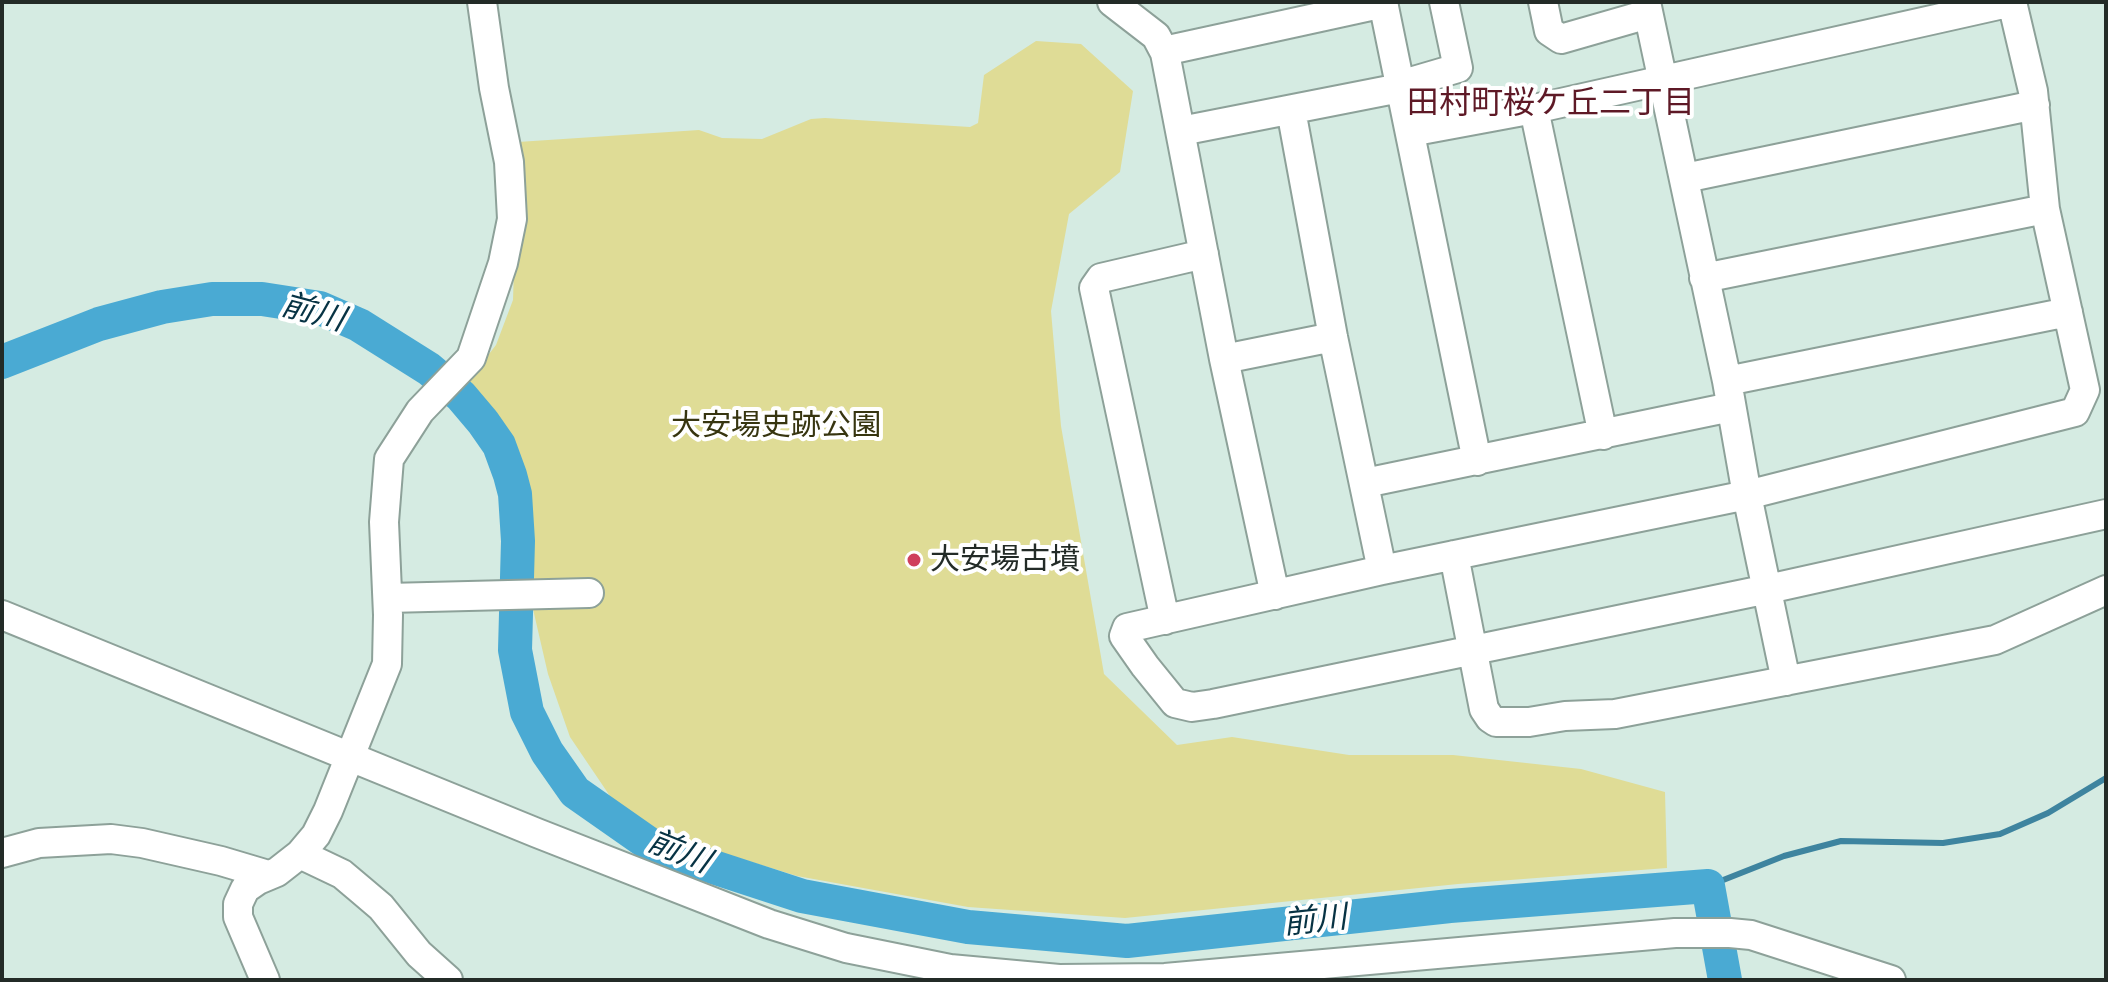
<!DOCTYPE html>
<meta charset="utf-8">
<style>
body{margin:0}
#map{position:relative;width:2108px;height:982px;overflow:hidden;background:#d5ebe2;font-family:Cabin,sans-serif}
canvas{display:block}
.frame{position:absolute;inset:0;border:4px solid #232b27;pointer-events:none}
</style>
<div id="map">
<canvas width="2108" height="982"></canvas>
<div class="frame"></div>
</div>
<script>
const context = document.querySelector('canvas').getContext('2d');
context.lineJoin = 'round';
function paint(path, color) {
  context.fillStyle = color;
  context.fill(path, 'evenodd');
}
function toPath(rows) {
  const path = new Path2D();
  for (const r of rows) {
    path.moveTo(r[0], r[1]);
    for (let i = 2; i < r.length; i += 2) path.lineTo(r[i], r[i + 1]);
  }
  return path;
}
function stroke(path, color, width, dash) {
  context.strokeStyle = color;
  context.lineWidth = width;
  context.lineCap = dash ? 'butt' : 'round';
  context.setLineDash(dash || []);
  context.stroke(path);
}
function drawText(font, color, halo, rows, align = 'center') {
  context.font = font + ' Cabin,"Noto Sans JP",sans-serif';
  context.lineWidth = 8;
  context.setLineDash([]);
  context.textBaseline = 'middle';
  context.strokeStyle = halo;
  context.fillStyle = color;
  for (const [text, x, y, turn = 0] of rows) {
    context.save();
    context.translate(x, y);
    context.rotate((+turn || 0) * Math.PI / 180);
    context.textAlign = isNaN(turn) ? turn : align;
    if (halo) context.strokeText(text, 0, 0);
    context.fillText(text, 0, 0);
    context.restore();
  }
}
const green = toPath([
 [1036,41,1081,44,1133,91,1120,172,1069,214,1051,311,1061,426,1104,674,1177,745,1232,737,1349,755,1453,755,1581,769,1665,792,1667,868,1458,884,1125,918,968,907,797,876,661,834,616,805,570,737,548,674,521,557,464,386,496,345,513,300,518,142,699,130,722,138,762,139,811,119,825,118,970,127,978,123,984,75]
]);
const stream = toPath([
 [1708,886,1784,856,1841,841,1943,843,2000,834,2048,813,2106,778]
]);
const river = toPath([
 [2,362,99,324,162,307,212,299,262,299,320,308,359,325,429,369,461,396,483,422,499,445,510,475,515,494,518,541,515,650,527,712,547,752,575,792,655,848,802,896,968,927,1127,941,1450,906,1708,886,1725,980]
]);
const minor = toPath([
 [1112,2,1156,36,1165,53,1224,359,1275,595],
 [1383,2,1477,461],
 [1543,2,1549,31,1561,39,1648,14],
 [1646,2,1727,381,1747,495,1786,681],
 [1164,51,1384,3],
 [1400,85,1458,68,1444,2],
 [1534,109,1603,435],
 [1291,110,1333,337,1382,570],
 [1181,131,1400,88],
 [1410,132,1534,109,2012,2,2033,91,2045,209,2085,390,2075,412,1747,495,1382,570,1127,628,1124,636,1145,666,1175,703,1192,707,1213,704,1768,589,2106,514],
 [1685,178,2035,105],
 [1704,278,2045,209],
 [1224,359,1333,337],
 [1727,381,2068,312],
 [1365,483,1731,407],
 [1454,555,1484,709,1490,718,1496,722,1529,722,1565,716,1615,714,1995,640,2106,590],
 [388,598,589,593],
 [2,615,537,833,769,924,846,948,950,969,1059,979,1165,978,1675,933,1730,933,1751,935,1891,980],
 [1165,620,1094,288,1101,278,1204,254],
 [2,853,39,843,111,839,142,843,221,861,268,875],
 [300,854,342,874,361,890,381,907,419,954,448,980],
 [265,980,238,917,238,904,245,889,258,880,277,872,300,854,316,835,328,811,387,664,388,615,384,522,389,459,420,411,471,358,503,263,512,219,509,162,494,88,482,2]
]);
const markers = [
 [914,560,8,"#cf3f5c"]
];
const parkNames = [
 ["大安場史跡公園",776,426]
];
const poiNames = [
 ["大安場古墳",930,560]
];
const neighbourhoodNames = [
 ["田村町桜ケ丘二丁目",1551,104]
];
const waterNames = [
 ["前川",313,313,15],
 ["前川",679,852,22],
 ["前川",1315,921,-6]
];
paint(green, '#dfdc96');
stroke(stream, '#3e849f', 6);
stroke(river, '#4aaad3', 34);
stroke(minor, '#8da199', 32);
stroke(minor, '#fff', 28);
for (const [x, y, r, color] of markers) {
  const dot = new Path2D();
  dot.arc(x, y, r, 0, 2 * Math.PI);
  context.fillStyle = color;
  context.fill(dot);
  stroke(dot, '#fff', 3);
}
drawText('30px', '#373510', '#fff', parkNames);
drawText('30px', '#232b27', '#fff', poiNames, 'left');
drawText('32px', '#5e1926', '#fff', neighbourhoodNames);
drawText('italic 32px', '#073344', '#fff', waterNames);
</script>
